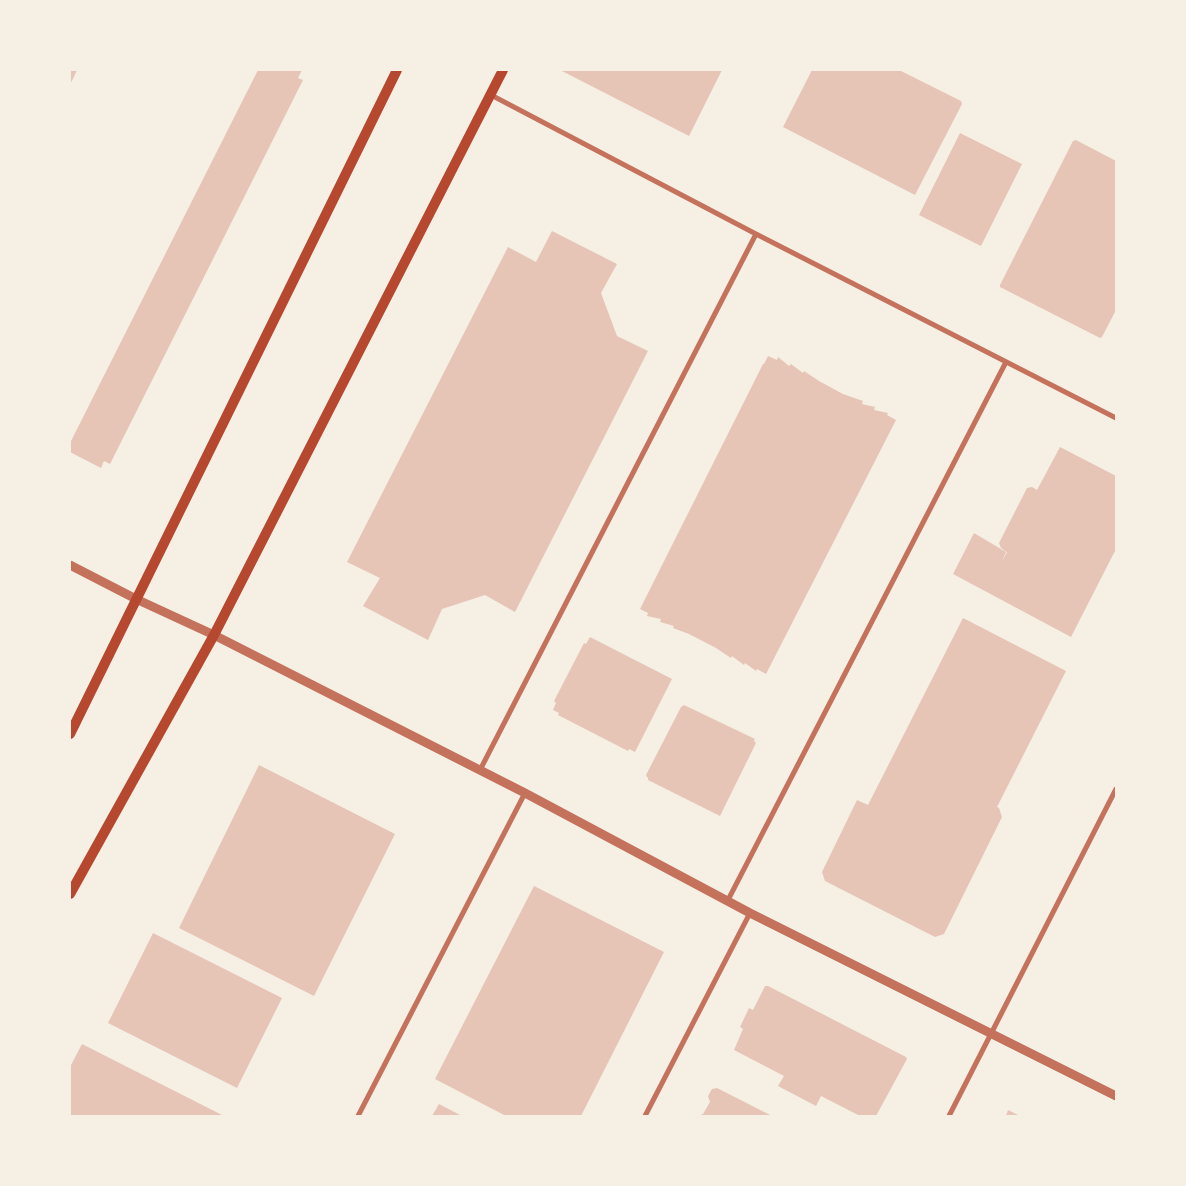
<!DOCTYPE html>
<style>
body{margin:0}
#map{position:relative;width:1186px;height:1186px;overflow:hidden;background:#f6efe4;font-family:Roboto,sans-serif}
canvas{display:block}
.frame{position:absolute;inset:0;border:71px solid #f6efe4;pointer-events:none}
</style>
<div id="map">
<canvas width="1186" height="1186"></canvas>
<div class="frame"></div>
</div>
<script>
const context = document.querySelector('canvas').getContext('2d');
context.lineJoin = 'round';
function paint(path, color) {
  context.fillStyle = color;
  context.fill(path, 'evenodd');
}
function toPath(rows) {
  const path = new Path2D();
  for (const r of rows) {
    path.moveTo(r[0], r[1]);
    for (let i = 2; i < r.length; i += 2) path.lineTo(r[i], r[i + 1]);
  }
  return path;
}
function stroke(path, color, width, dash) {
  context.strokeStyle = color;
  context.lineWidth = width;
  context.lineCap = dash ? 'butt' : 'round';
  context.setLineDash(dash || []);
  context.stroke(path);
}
const building = toPath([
 [70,70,77,70,70,85],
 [258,70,302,70,298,78,303,80,110,464,104,461,101,468,70,452,70,443],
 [563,70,722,70,689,136,562,71],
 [812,70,899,70,961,101,962,104,915,195,783,127],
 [960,133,1022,164,981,246,919,215],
 [1076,140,1116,161,1116,310,1102,337,1100,338,1000,287,1000,285,1073,141],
 [552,231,617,264,601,293,617,336,648,351,515,612,485,595,442,609,428,640,363,606,380,578,347,562,508,247,536,262],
 [768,356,777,360,778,357,789,366,791,364,803,373,804,371,819,381,843,394,863,401,862,404,875,407,874,410,888,413,887,415,896,420,766,674,757,669,756,671,745,663,744,665,732,656,731,658,716,648,689,634,673,628,674,626,660,622,661,619,647,616,648,613,640,609,763,364,764,364],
 [1060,447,1116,476,1116,549,1071,637,953,574,974,533,1006,552,1002,561,1007,552,1008,553,1001,548,999,543,1027,488,1032,487,1037,490],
 [963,618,1066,671,997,807,999,808,1002,817,944,934,935,937,825,881,822,872,857,800,868,805],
 [590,637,672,679,635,752,629,749,628,751,558,715,559,713,553,710,556,703,554,701,584,643,586,644],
 [684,705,755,739,754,741,756,743,720,816,648,780,648,778,647,777,646,775,681,707],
 [259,765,395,834,314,996,179,928],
 [534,886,664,952,581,1116,506,1116,435,1079],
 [153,933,282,998,237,1088,108,1023],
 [765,986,768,986,906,1057,907,1059,876,1116,860,1116,821,1096,816,1106,778,1086,784,1076,734,1050,743,1029,740,1027,749,1008,753,1010],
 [82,1044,224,1116,70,1116,70,1067],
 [717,1088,772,1116,698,1116,703,1114,710,1102,708,1096,712,1089],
 [439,1104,462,1116,432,1116],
 [1008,1110,1020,1116,1006,1116]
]);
const minor = toPath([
 [491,95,756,234,1116,418],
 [480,770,756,234],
 [728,900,1006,362],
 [358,1116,525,793],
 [645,1116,750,913],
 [949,1116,1116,789]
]);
const tertiary = toPath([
 [70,565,136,599,214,635,525,793,750,913,1116,1096]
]);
const secondary = toPath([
 [70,734,397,70],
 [70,894,214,635,503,70]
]);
paint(building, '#e6c5b7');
stroke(minor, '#c5725c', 5);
stroke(tertiary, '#c5725c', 9);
stroke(secondary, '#b5482f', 10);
</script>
